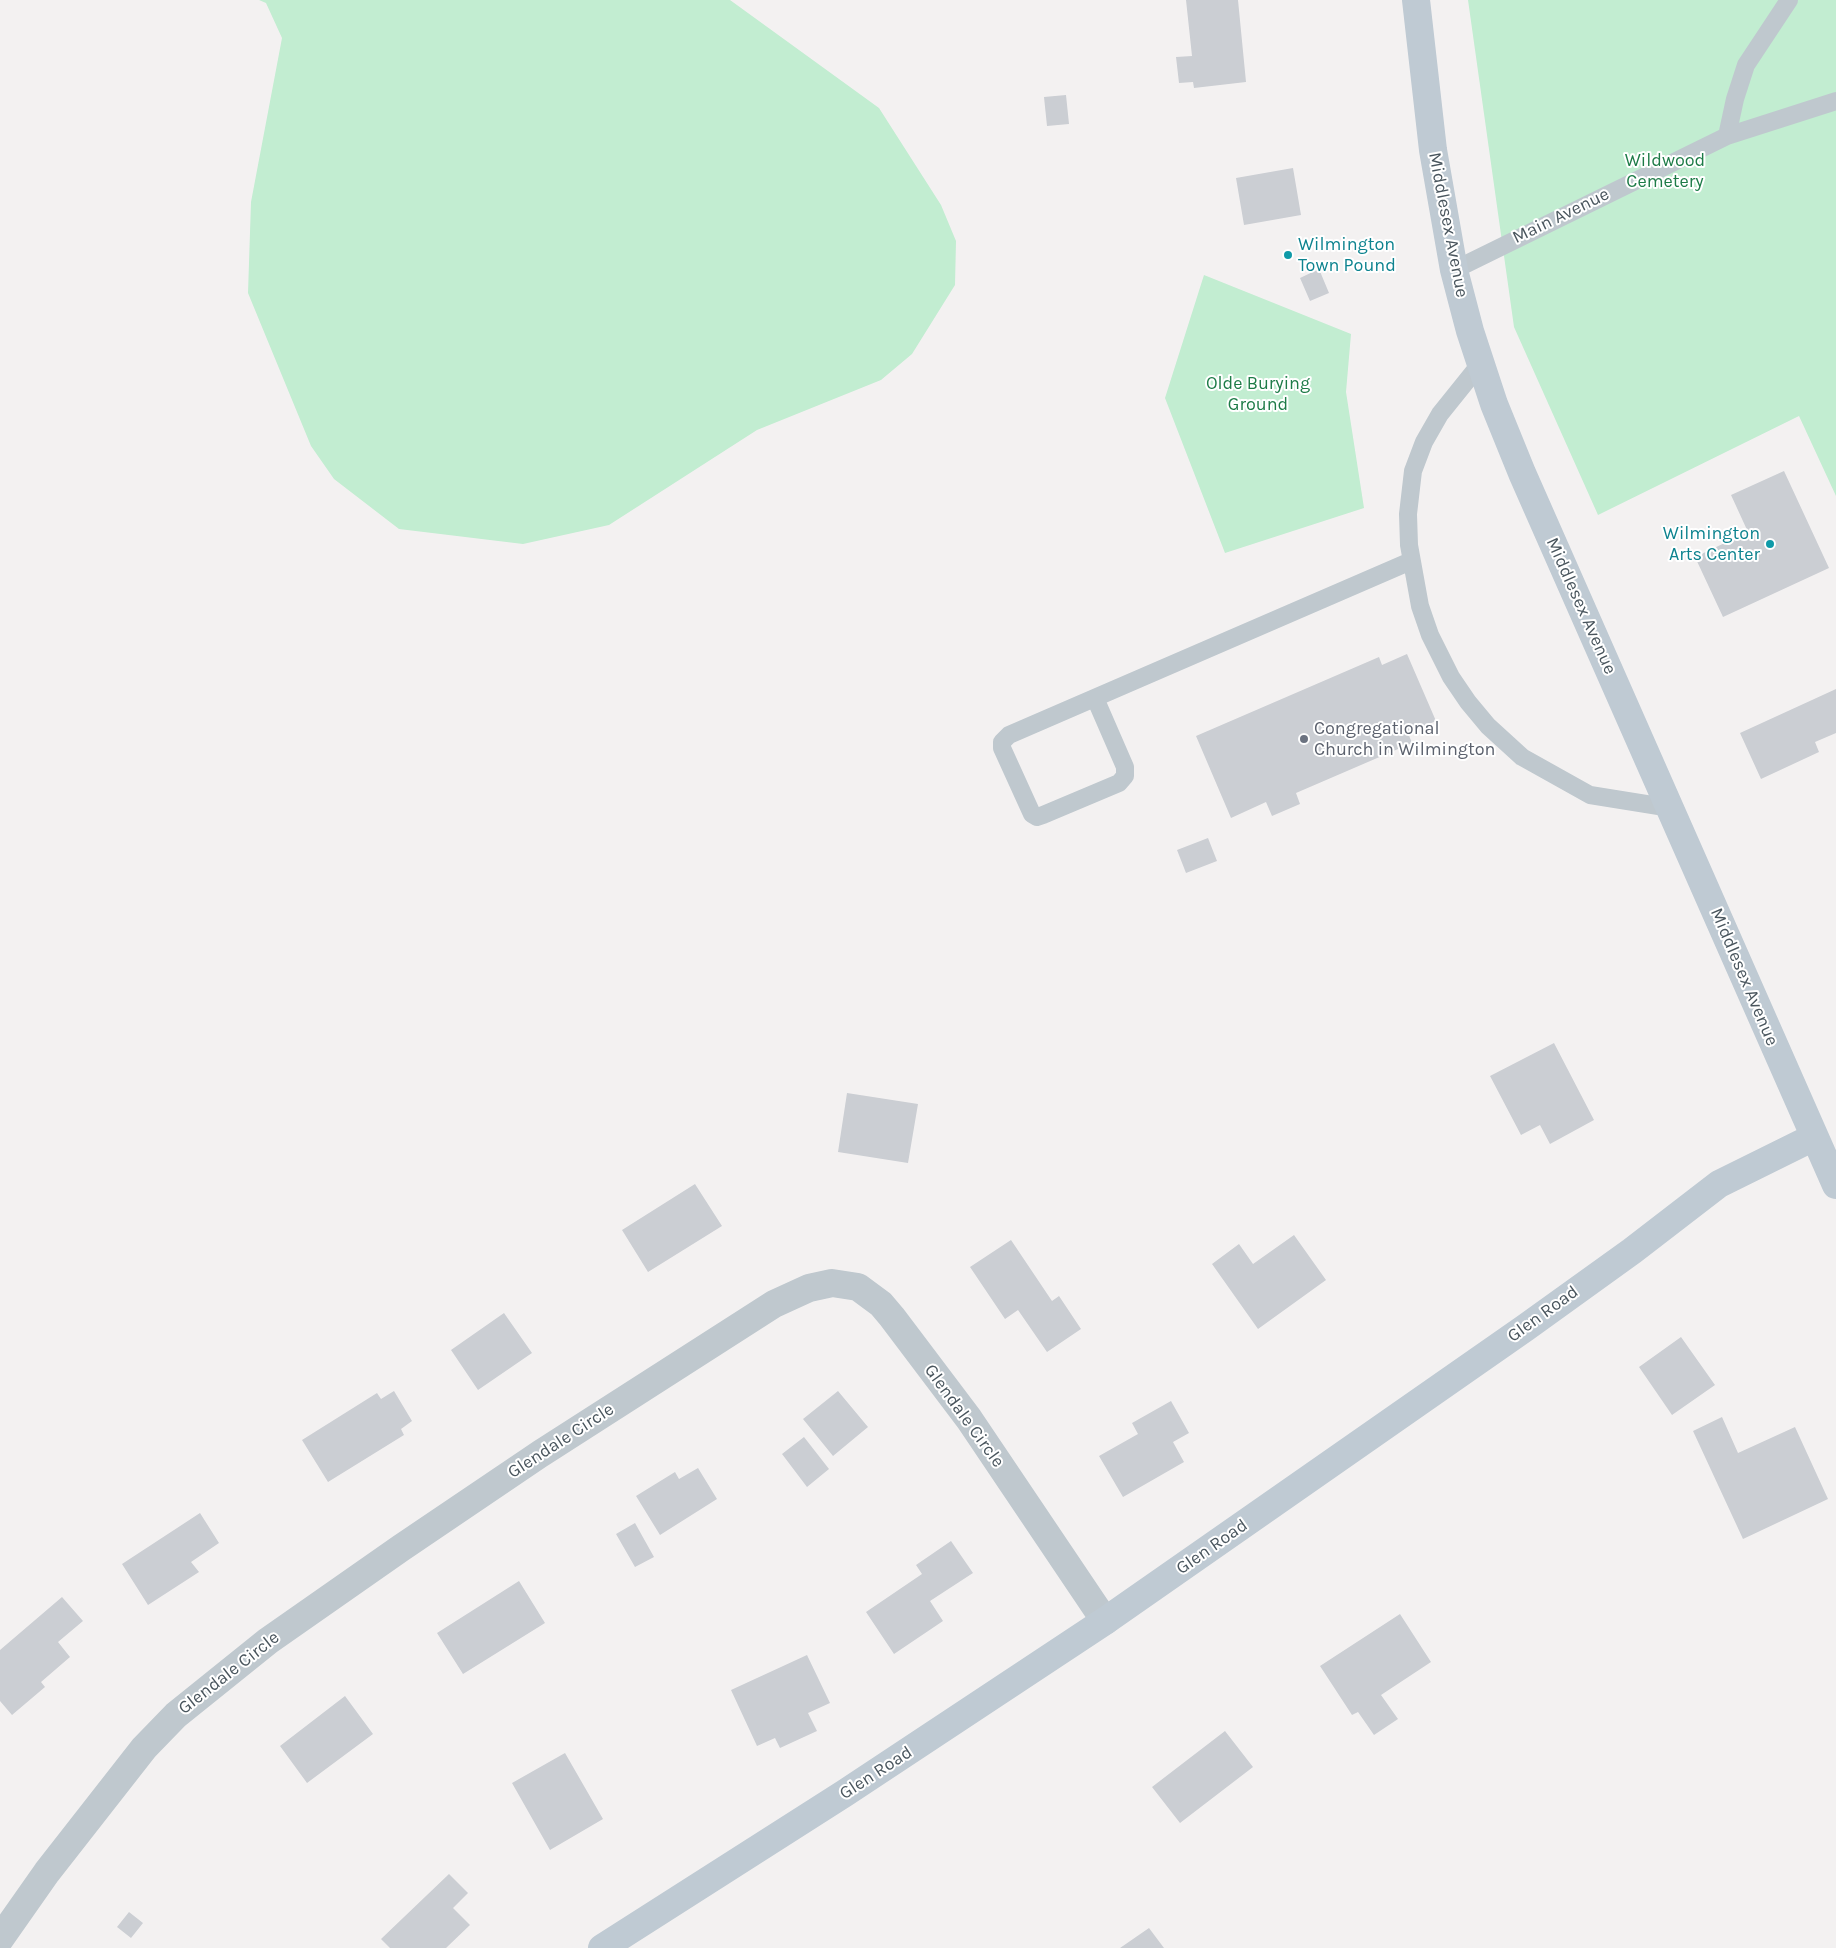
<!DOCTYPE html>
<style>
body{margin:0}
canvas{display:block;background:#f3f1f1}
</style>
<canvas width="1836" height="1948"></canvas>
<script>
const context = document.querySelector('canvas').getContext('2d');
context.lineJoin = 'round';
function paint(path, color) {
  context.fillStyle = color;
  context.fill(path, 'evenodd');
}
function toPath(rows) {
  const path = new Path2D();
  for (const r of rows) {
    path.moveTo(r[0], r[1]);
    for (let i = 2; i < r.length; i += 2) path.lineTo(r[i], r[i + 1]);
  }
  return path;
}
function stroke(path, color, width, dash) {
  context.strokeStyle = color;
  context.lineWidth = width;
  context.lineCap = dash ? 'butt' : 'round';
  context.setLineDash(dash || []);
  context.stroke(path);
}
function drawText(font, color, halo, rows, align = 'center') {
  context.font = font + ' Karla,sans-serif';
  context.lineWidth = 4;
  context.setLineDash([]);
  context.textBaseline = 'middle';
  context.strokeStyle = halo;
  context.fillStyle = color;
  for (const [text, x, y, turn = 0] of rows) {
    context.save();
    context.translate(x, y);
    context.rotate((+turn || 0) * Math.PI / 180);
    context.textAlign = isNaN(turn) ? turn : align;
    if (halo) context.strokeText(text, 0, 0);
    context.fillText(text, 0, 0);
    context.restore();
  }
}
const green = toPath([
 [259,0,730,0,879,108,941,205,956,241,955,285,912,354,881,380,757,430,609,525,523,544,399,529,334,479,311,446,248,293,251,202,282,38,266,3],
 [1468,0,1836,0,1836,496,1799,416,1598,515,1514,327],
 [1204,275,1351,334,1346,392,1364,508,1225,553,1165,398]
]);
const building = toPath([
 [1186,0,1238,0,1246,82,1194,88,1193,82,1179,83,1176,57,1192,56],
 [1066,95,1069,124,1047,126,1044,97],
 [1293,168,1301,215,1244,225,1236,178],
 [1319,269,1329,293,1310,301,1300,278],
 [1784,471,1829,568,1723,617,1695,557,1748,532,1731,495],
 [1407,654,1436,721,1408,733,1412,743,1296,793,1300,804,1272,816,1266,802,1231,818,1196,736,1379,657,1382,665],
 [1836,689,1836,733,1815,742,1819,752,1761,779,1740,733],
 [1208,838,1217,861,1186,873,1177,850],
 [1554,1043,1594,1120,1550,1144,1540,1125,1521,1135,1490,1076],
 [847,1093,918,1104,908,1163,838,1152],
 [695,1184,722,1226,648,1272,622,1230],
 [1294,1235,1326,1280,1258,1329,1212,1264,1239,1244,1253,1264],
 [1011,1240,1052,1301,1059,1296,1081,1329,1047,1352,1018,1310,1005,1319,970,1267],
 [504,1313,532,1353,478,1390,451,1350],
 [1681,1337,1715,1385,1672,1415,1639,1367],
 [394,1391,412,1421,401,1429,404,1435,328,1482,302,1440,377,1393,381,1399],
 [838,1391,868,1427,833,1456,803,1419],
 [1171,1401,1189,1433,1173,1442,1184,1462,1123,1497,1099,1456,1138,1434,1132,1423],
 [1722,1417,1738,1453,1795,1427,1828,1499,1743,1539,1693,1431],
 [804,1437,829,1469,807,1487,782,1454],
 [698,1468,717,1499,660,1535,636,1496,675,1472,679,1479],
 [200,1513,219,1543,191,1562,199,1572,148,1605,122,1564],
 [635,1523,654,1557,635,1567,616,1534],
 [951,1541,973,1573,930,1601,943,1621,894,1654,866,1612,922,1574,916,1565],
 [519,1581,545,1623,463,1674,437,1633],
 [62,1597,83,1621,58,1642,70,1657,41,1682,45,1687,12,1715,0,1701,0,1650],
 [1400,1614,1431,1662,1381,1695,1398,1719,1374,1735,1358,1712,1352,1715,1320,1666],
 [807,1655,830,1703,808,1713,817,1731,780,1748,775,1738,757,1746,731,1690],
 [345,1696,373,1734,307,1783,280,1746],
 [1225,1731,1253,1767,1180,1823,1152,1787],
 [565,1753,603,1819,550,1850,512,1783],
 [449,1874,468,1893,453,1908,470,1925,446,1948,390,1948,381,1939],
 [129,1912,143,1923,131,1938,117,1927],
 [1149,1928,1164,1948,1120,1948]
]);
const lane = toPath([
 [1727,136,1735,99,1746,65,1789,0],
 [1454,270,1727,136,1836,101],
 [1481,363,1440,414,1424,442,1413,471,1408,514,1409,545,1420,606,1430,635,1451,677,1468,702,1488,726,1522,757,1590,795,1671,808],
 [1095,698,1125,767,1125,776,1119,783,1043,815,1037,817,1032,814,1002,748,1002,742,1009,735,1411,561]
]);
const street = toPath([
 [0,1939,47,1872,144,1748,176,1715,268,1641,401,1548,540,1454,774,1304,809,1288,832,1283,858,1287,881,1304,892,1317,969,1419,1105,1621]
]);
const secondary = toPath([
 [1416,0,1433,150,1454,270,1470,331,1494,404,1522,473,1836,1185],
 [602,1948,845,1793,1105,1621,1525,1328,1632,1251,1719,1184,1814,1137]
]);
const markers = [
 [1288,255,5,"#0f9aa8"],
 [1770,544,5,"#0f9aa8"],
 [1304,739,5,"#6b7280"]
];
const parkNames = [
 ["Wildwood",1665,161],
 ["Cemetery",1665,182],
 ["Olde Burying",1258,384],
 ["Ground",1258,405]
];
const streetNames = [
 ["Main Avenue",1561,216,-26],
 ["Middlesex Avenue",1448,225,79],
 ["Middlesex Avenue",1581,606,66],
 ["Middlesex Avenue",1744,977,67],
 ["Glen Road",1543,1314,-36],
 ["Glendale Circle",964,1416,54],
 ["Glendale Circle",561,1441,-33],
 ["Glen Road",1212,1547,-35],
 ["Glendale Circle",229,1673,-38],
 ["Glen Road",876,1773,-33]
];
const cultureNames = [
 ["Wilmington",1298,245],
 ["Town Pound",1298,266],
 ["Wilmington",1760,534,"right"],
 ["Arts Center",1760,555,"right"]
];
const worshipNames = [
 ["Congregational",1314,729],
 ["Church in Wilmington",1314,750]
];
paint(green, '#c2edd1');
paint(building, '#cbced3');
stroke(lane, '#bfc8ce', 18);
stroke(street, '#bfc8ce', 28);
stroke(secondary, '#bfcad3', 28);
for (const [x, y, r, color] of markers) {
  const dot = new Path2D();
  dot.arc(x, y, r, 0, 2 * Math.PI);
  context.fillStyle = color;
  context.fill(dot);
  stroke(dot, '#fff', 2);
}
drawText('18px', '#1d7b47', '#fff', parkNames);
drawText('18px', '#49555d', '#fff', streetNames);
drawText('18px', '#0d838f', '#fff', cultureNames, 'left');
drawText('18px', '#5b616d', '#fff', worshipNames, 'left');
</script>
